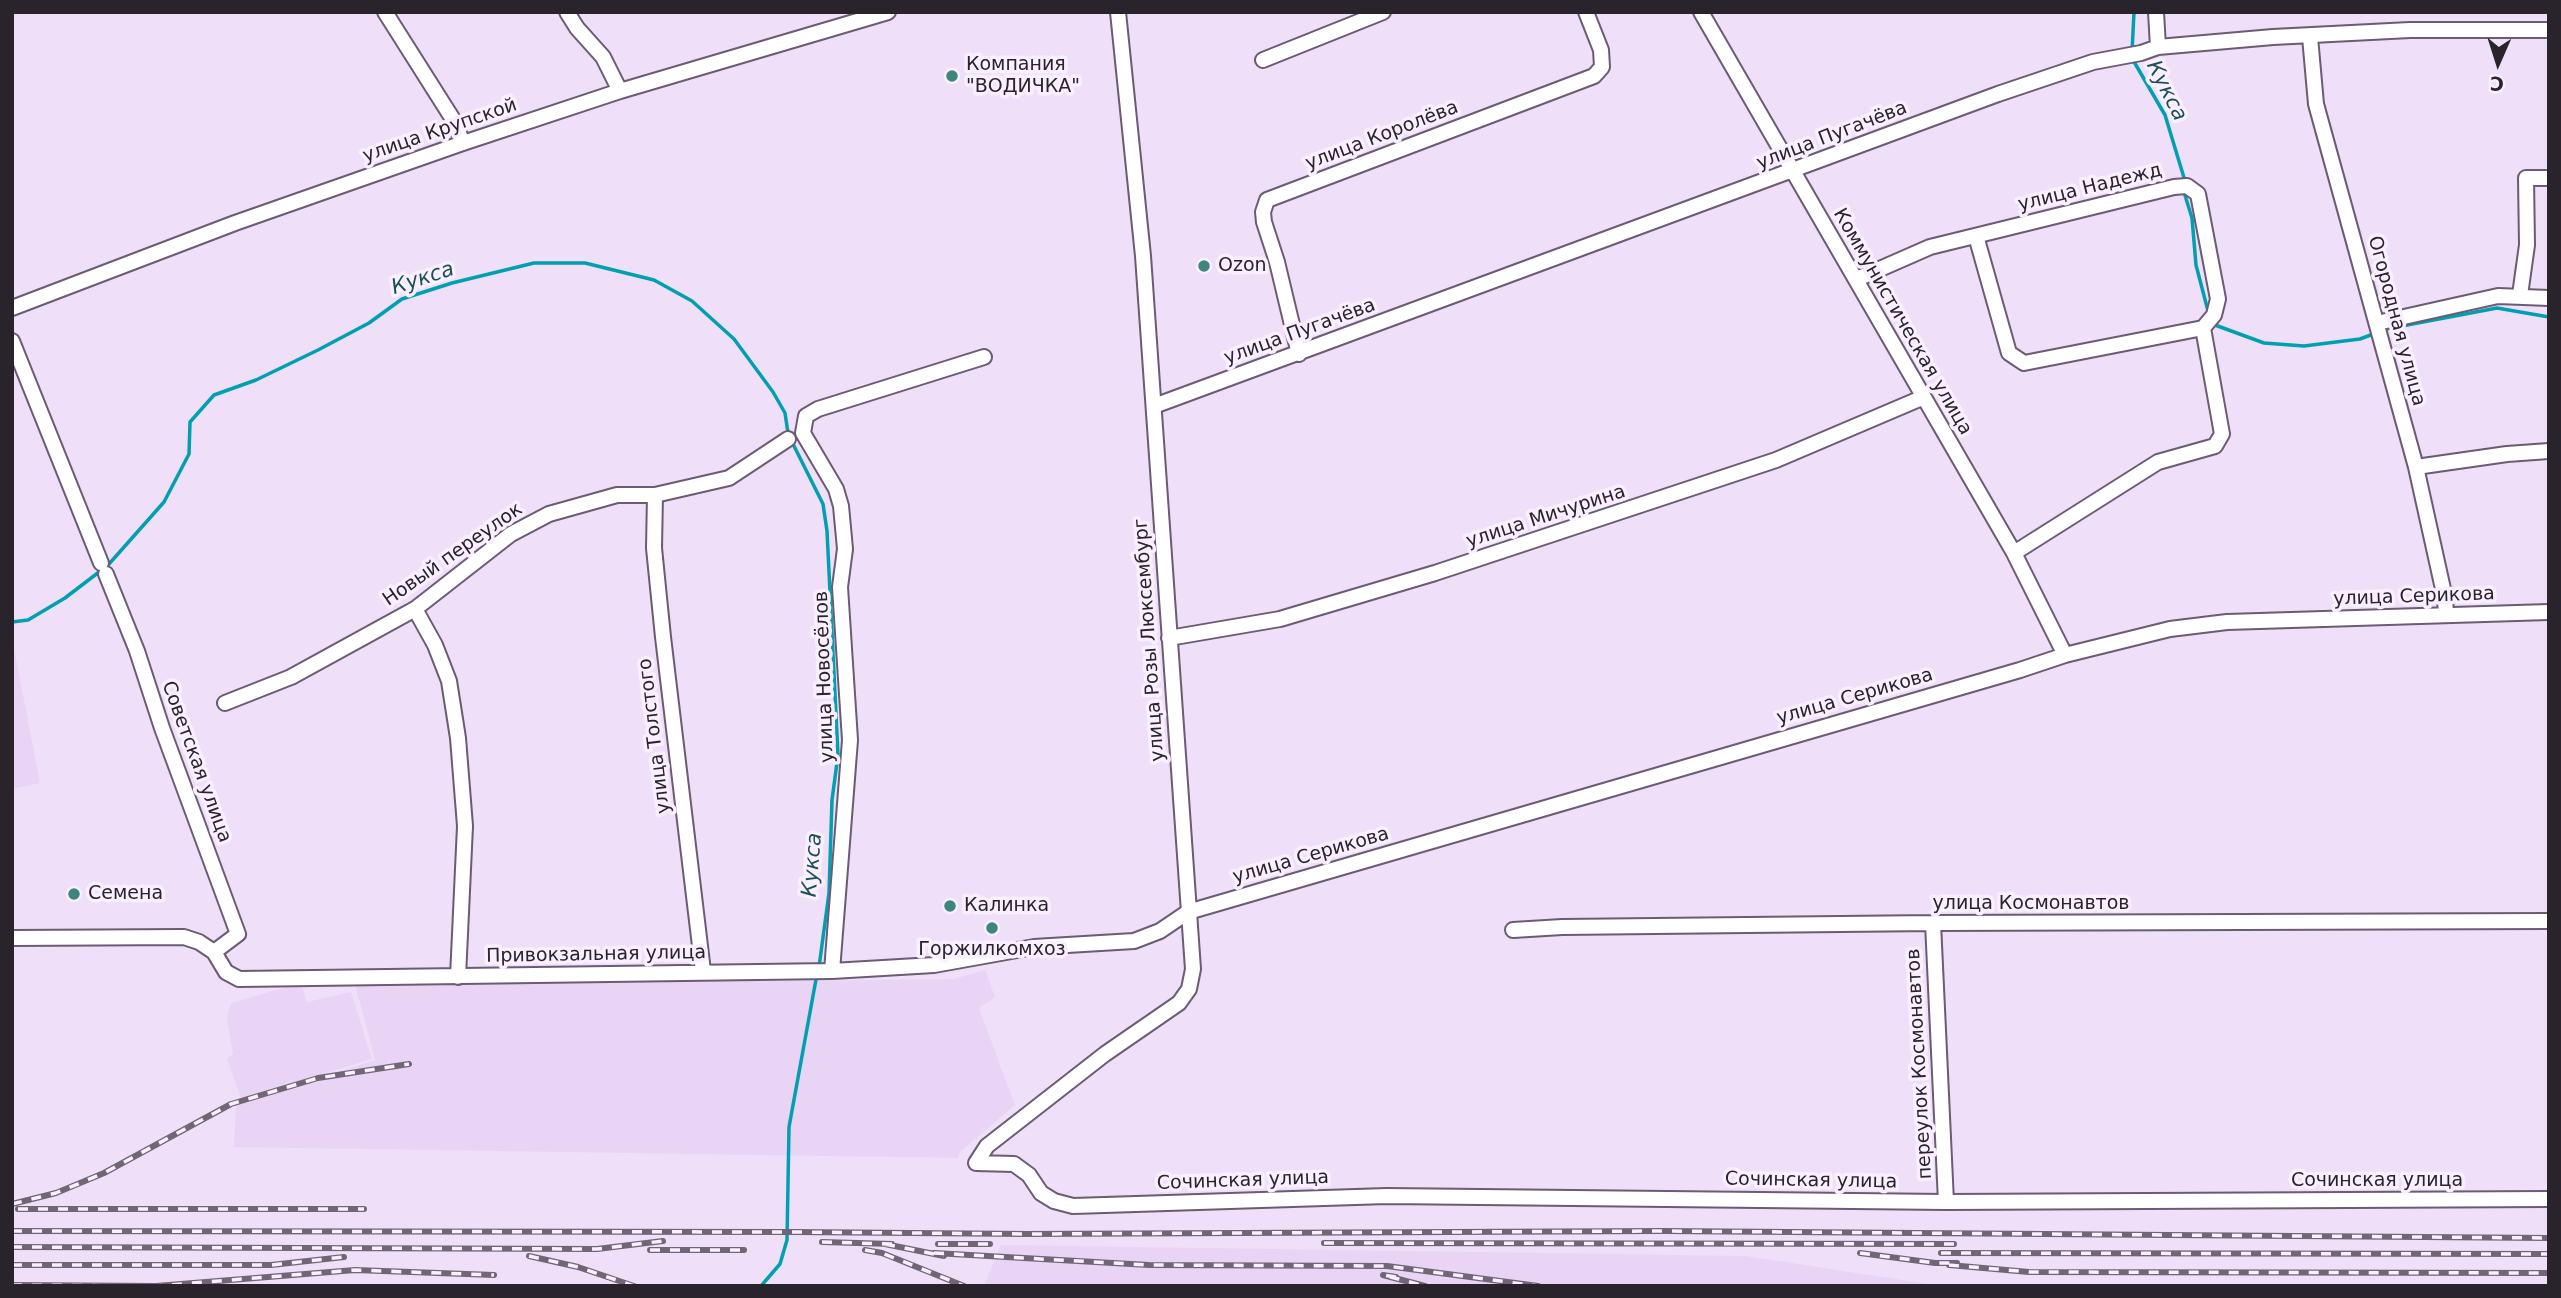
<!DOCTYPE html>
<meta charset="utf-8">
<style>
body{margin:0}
#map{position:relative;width:2561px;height:1298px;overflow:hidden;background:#efdff9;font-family:"DejaVu Sans",sans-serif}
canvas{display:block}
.frame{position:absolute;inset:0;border:14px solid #29232c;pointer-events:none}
.north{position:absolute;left:2463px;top:28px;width:70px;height:70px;-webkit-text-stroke:5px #f9efff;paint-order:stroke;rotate:183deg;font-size:19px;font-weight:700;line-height:28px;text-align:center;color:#29232c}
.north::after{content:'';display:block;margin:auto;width:24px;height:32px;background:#29232c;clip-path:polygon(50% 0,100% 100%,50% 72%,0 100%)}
</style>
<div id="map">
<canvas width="2561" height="1298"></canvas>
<div class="frame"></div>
<div class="north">С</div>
</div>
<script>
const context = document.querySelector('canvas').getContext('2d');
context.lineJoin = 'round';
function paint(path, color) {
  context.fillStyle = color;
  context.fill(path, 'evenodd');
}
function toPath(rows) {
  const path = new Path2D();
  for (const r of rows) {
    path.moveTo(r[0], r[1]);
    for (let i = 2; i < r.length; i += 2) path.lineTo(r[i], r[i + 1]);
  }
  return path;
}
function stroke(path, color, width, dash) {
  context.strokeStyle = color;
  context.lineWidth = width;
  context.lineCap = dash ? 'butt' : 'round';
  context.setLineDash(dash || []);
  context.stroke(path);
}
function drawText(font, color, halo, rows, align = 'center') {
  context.font = font + ' "DejaVu Sans",sans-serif';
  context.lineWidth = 7;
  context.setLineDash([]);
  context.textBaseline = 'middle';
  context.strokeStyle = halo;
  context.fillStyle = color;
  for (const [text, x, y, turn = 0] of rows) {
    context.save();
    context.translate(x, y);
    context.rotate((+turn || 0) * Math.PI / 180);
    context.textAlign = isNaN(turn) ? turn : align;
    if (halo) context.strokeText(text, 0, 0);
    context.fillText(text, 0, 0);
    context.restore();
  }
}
const built = toPath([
 [12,638,40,783,12,789],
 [985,970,995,997,979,1008,1015,1105,959,1153,958,1158,234,1147,236,1104,375,1060,354,980,789,981,954,979],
 [301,983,307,1002,351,992,372,1059,241,1099,227,1058,233,1054,227,1018,231,1003],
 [1001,1245,1746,1256,1941,1286,984,1286]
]);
const stream = toPath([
 [2132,52,2134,12],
 [2133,60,2165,115,2185,181],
 [2184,192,2192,218,2196,265,2208,311],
 [2215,325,2264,343,2304,346,2360,339,2376,333],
 [2386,329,2497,308,2549,317],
 [792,442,823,504,827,531,838,755,832,800,829,893,819,967],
 [109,564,164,502,189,454,190,422,214,395,256,380,318,350,369,323,402,299,452,283,534,263,585,263,654,280,692,301,734,339,773,392,785,413,788,433],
 [12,622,28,620,65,598,99,572],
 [761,1286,780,1264,787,1240,789,1127,817,974]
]);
const minor = toPath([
 [385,12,454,121,463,143],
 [567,12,577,28,603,57,620,91],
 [1701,12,2014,553,2065,655],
 [2156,12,2158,47],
 [2310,37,2316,104,2416,467,2445,598,2446,615],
 [1263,60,1383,12],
 [1976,236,2009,353,2024,363,2203,328],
 [1857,279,1930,247,2174,187,2187,186,2198,194,2218,299,2214,315,2203,328,2222,434,2215,446,2158,462,2014,553],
 [2520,295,2527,245,2526,178,2549,178],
 [12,308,235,223,463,143,620,91,888,12],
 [2377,323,2498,296,2549,298],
 [12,341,101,563],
 [1299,354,1277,262,1264,222,1263,212,1267,200,1594,76,1602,67,1601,50,1586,12],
 [1154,406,1998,94,2093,62,2141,53,2158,47,2273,37,2410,30,2549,30],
 [2416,467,2507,454,2549,451],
 [655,495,654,548,663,637,703,971],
 [106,574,137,651,162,728,238,934,214,952],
 [415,609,435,645,449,681,458,738,465,826,458,977],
 [1169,638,1280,619,1435,573,1776,460,1924,397],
 [225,703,291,677,415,609,511,534,549,514,617,495,655,495,729,478,788,439],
 [1933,923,1946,1202],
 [1513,930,1562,927,1933,923,2549,921],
 [12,938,184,937,199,942,214,952,226,972,239,979,832,971,934,965,1034,947,1134,941,1160,931,1188,912,2020,670,2065,655,2170,629,2227,622,2549,612],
 [832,971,850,740,840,587,845,549,841,506,836,489,803,433,806,416,818,409,984,357],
 [976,1163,1014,1164,1029,1175,1041,1193,1054,1201,1073,1206,1387,1196,1946,1202,2549,1199],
 [976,1163,987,1146,1105,1054,1179,1003,1189,989,1193,969,1143,256,1118,12]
]);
const rail = toPath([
 [12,1204,56,1193,104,1173,231,1104,318,1078,409,1064],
 [18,1209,364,1209],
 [12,1231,795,1232,1027,1234,1663,1231,2549,1238],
 [822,1242,892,1244],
 [1324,1243,1954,1244],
 [885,1244,944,1256],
 [938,1244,990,1244],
 [12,1247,597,1249,663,1241],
 [650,1250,744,1250],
 [865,1250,882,1253,964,1286],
 [934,1253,1149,1265,1387,1266,1538,1286],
 [1860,1253,1935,1263,1957,1263],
 [1941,1253,2549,1254],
 [529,1256,578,1267,634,1286],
 [12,1265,271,1265,344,1257],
 [1949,1265,2029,1272,2549,1273],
 [1396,1277,1383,1275,1425,1286],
 [12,1285,156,1286,355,1270,494,1275]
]);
const markers = [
 [952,76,7,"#3e857e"],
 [1204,266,7,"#3e857e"],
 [74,894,7,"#3e857e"],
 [950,906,7,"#3e857e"],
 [992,928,7,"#3e857e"]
];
const poiNames = [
 ["Компания",966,65],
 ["\"ВОДИЧКА\"",966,87],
 ["Ozon",1218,266],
 ["Семена",88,894],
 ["Калинка",964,906],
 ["Горжилкомхоз",992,950,"center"]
];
const streetNames = [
 ["улица Крупской",440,131,-19],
 ["улица Королёва",1382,136,-21],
 ["улица Пугачёва",1832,136,-21],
 ["улица Надежд",2090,188,-14],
 ["Огородная улица",2396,321,75],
 ["Коммунистическая улица",1902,322,60],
 ["улица Пугачёва",1300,332,-20],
 ["улица Мичурина",1546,517,-18],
 ["Новый переулок",453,555,-35],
 ["улица Серикова",2414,597,-2],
 ["улица Розы Люксембург",1150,640,-94],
 ["улица Новосёлов",825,677,-92],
 ["улица Серикова",1855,697,-16],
 ["улица Толстого",655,736,-97],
 ["Советская улица",196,762,70],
 ["улица Серикова",1311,856,-16],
 ["улица Космонавтов",2031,904],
 ["Привокзальная улица",596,955,-1],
 ["переулок Космонавтов",1920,1064,-93],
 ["Сочинская улица",1243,1181,-2],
 ["Сочинская улица",1811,1181,1],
 ["Сочинская улица",2377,1181]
];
const waterNames = [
 ["Кукса",2166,91,63],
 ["Кукса",423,279,-18],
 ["Кукса",813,865,-85]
];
paint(built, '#e9d4f5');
stroke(stream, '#009fb1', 3.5);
stroke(minor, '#6a5c73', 18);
stroke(minor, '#fff', 14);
stroke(rail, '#706675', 6);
stroke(rail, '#f9efff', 3.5, [10]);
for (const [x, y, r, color] of markers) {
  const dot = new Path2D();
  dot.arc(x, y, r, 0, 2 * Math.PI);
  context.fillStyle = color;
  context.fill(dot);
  stroke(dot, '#f9efff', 2.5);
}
drawText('19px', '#29232c', '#f9efff', poiNames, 'left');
drawText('19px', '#29232c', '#f9efff', streetNames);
drawText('italic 21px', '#1b5058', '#f9efff', waterNames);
</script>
